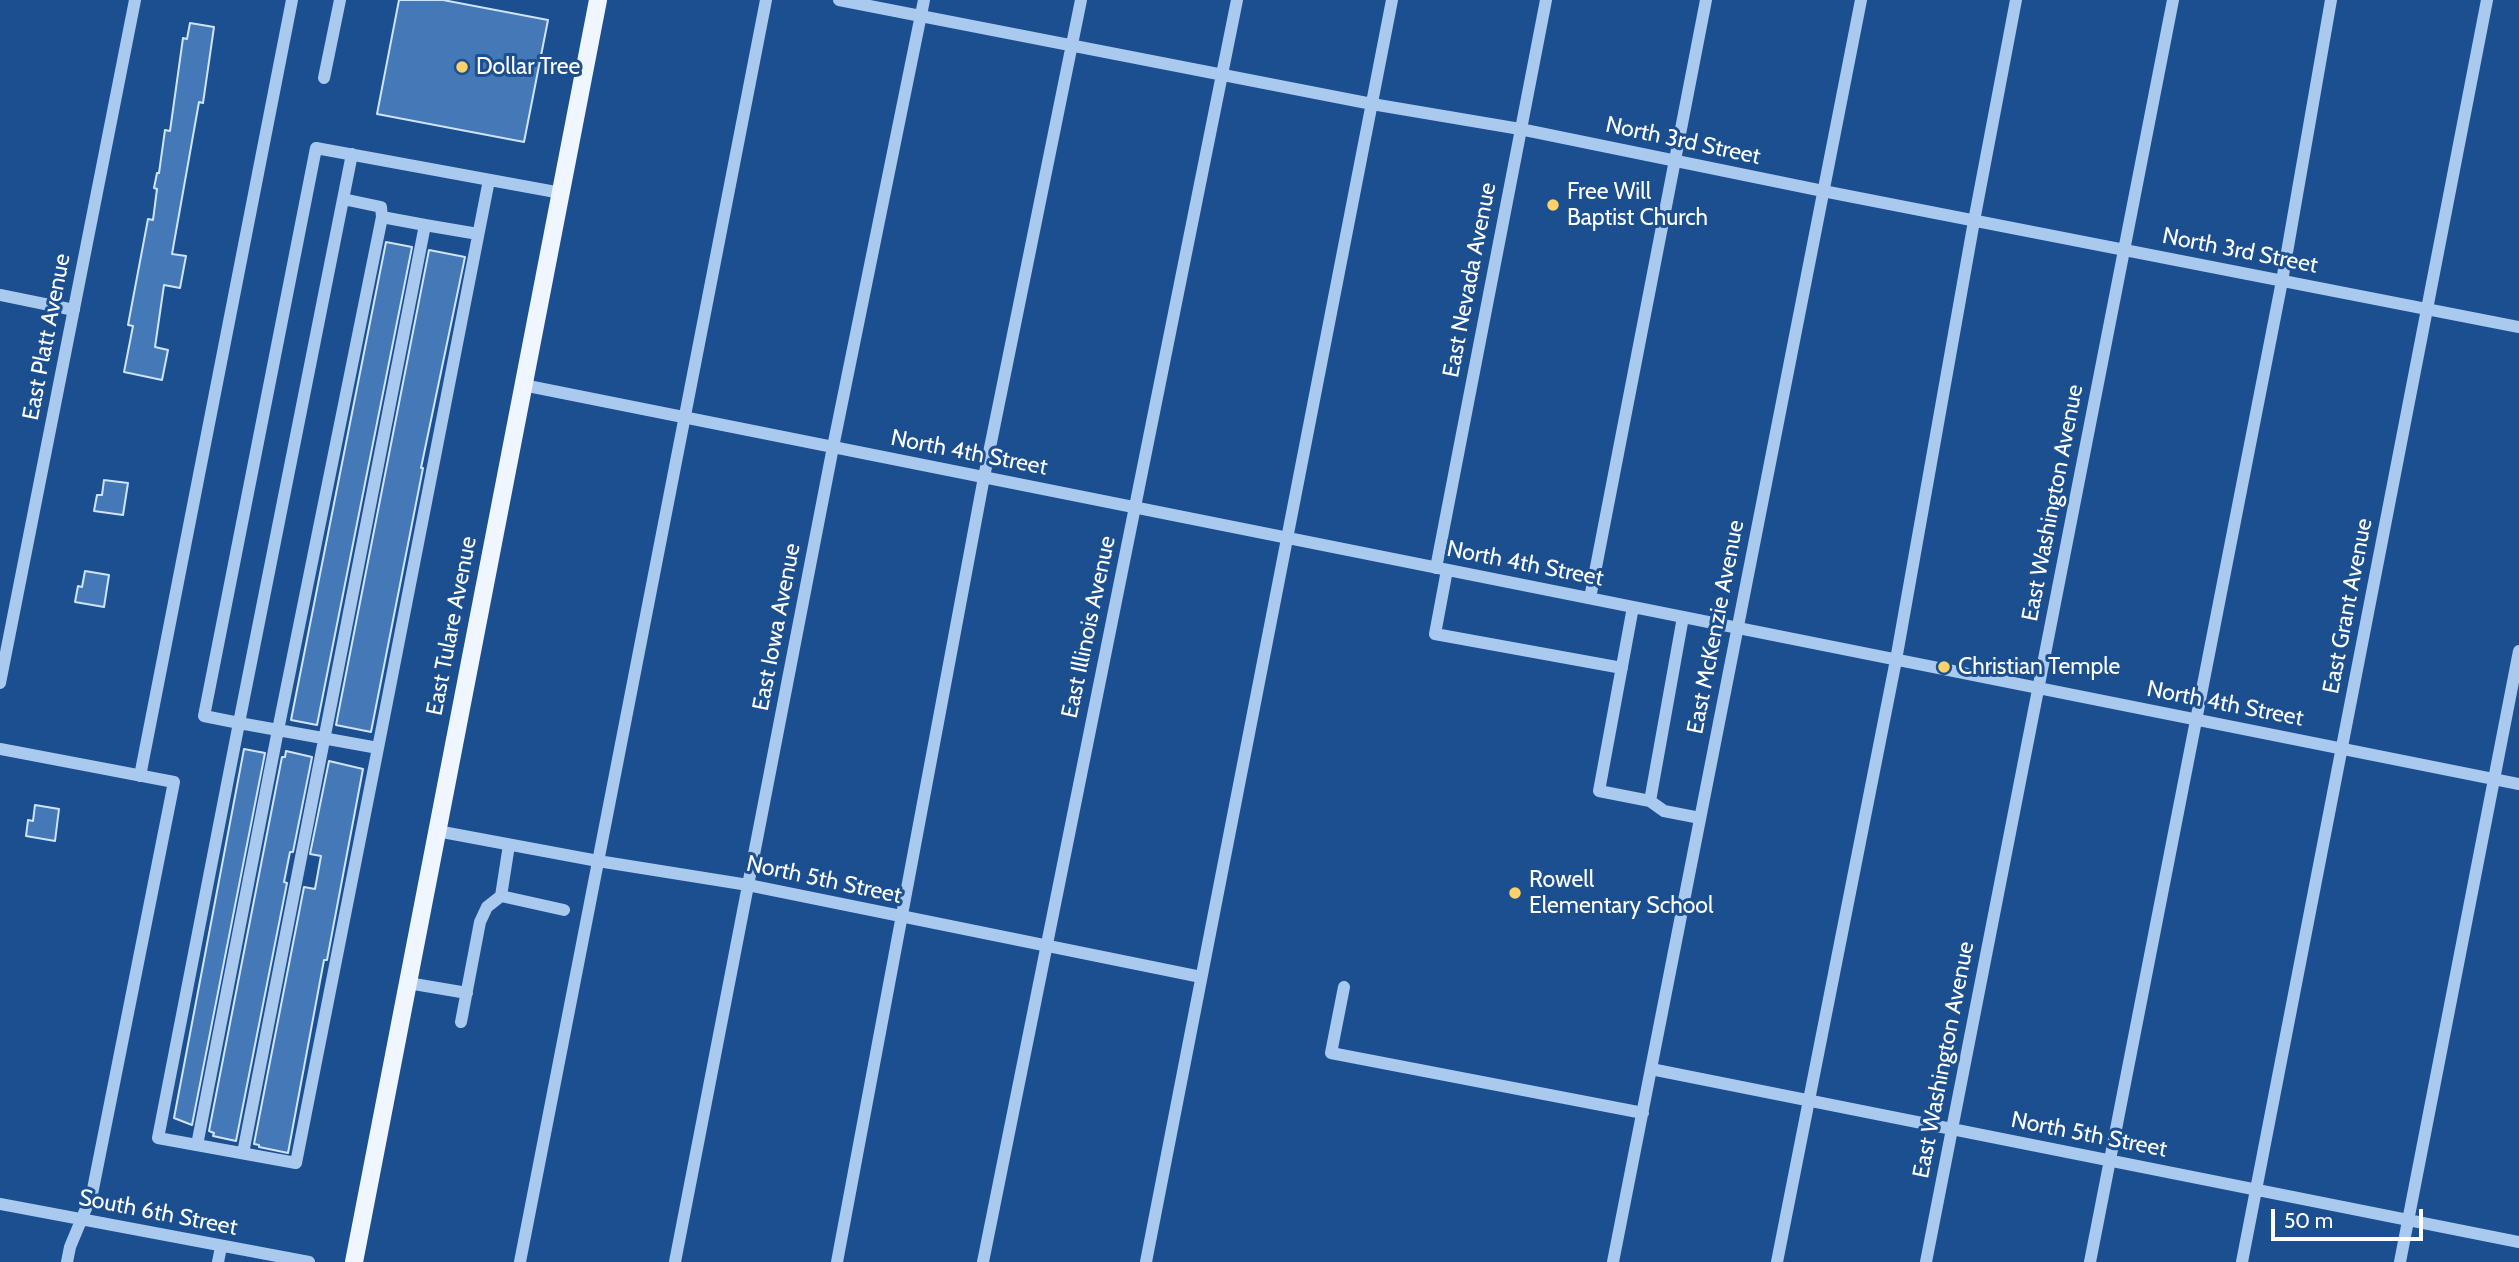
<!DOCTYPE html>
<style>
body{margin:0}
#map{position:relative;width:2519px;height:1262px;overflow:hidden;background:#1b4f8f;font-family:Cabin,sans-serif}
canvas{display:block}
.scale{position:absolute;left:2271px;top:1209px;width:152px;height:32px;box-sizing:border-box;border:4px solid #fff;border-top:0;padding-left:9px;font-size:21px;line-height:24px;white-space:nowrap;color:#fff;-webkit-text-stroke:5px #1b4f8f;paint-order:stroke}
</style>
<div id="map">
<canvas width="2519" height="1262"></canvas>
<div class="scale">50 m</div>
</div>
<script>
const context = document.querySelector('canvas').getContext('2d');
context.lineJoin = 'round';
function paint(path, color) {
  context.fillStyle = color;
  context.fill(path, 'evenodd');
}
function toPath(rows) {
  const path = new Path2D();
  for (const r of rows) {
    path.moveTo(r[0], r[1]);
    for (let i = 2; i < r.length; i += 2) path.lineTo(r[i], r[i + 1]);
  }
  return path;
}
function stroke(path, color, width, dash) {
  context.strokeStyle = color;
  context.lineWidth = width;
  context.lineCap = dash ? 'butt' : 'round';
  context.setLineDash(dash || []);
  context.stroke(path);
}
function drawText(font, color, halo, rows, align = 'center') {
  context.font = font + ' Cabin,sans-serif';
  context.lineWidth = 6;
  context.setLineDash([]);
  context.textBaseline = 'middle';
  context.strokeStyle = halo;
  context.fillStyle = color;
  for (const [text, x, y, turn = 0] of rows) {
    context.save();
    context.translate(x, y);
    context.rotate((+turn || 0) * Math.PI / 180);
    context.textAlign = isNaN(turn) ? turn : align;
    if (halo) context.strokeText(text, 0, 0);
    context.fillText(text, 0, 0);
    context.restore();
  }
}
const building = toPath([
 [399,0,443,0,548,20,524,142,377,114,399,0],
 [190,23,214,27,203,103,199,102,172,254,186,256,180,288,164,285,155,347,168,350,162,380,124,372,133,326,128,325,148,219,153,220,157,189,154,188,157,173,159,173,165,130,170,131,183,38,187,39,190,23],
 [386,242,412,247,317,725,291,720,386,242],
 [429,250,465,257,421,468,423,468,371,732,336,725,429,250],
 [104,480,128,483,123,515,94,511,97,495,102,495,104,480],
 [85,571,109,575,104,607,75,602,78,586,82,587,85,571],
 [244,749,265,753,192,1125,174,1118,244,749],
 [286,751,312,757,293,852,290,852,284,882,287,883,236,1141,213,1136,214,1133,209,1131,282,757,285,757,286,751],
 [329,761,363,769,327,960,324,960,288,1153,259,1147,259,1145,254,1144,304,887,315,889,321,856,310,854,329,761],
 [35,805,59,809,55,841,26,836,28,820,33,821,35,805]
]);
const minor = toPath([
 [839,0,1372,104,1520,129,1823,191,2519,327],
 [324,78,340,0],
 [352,154,239,723,158,1138,296,1163,378,748,278,730,239,723,204,716,316,148,561,193],
 [425,225,478,234],
 [0,295,74,310],
 [523,385,2519,784],
 [1436,568,1546,0],
 [1447,570,1435,634,1622,668],
 [1590,598,1706,0],
 [1633,607,1599,791,1650,801,1664,811,1700,818],
 [0,683,135,0],
 [378,748,489,180],
 [0,749,174,782,92,1194,70,1247,67,1262],
 [140,776,292,0],
 [1650,801,1683,617],
 [437,831,598,861,748,885,1201,977],
 [509,845,501,896,564,910],
 [408,983,467,993],
 [1344,987,1331,1053,1643,1113],
 [461,1022,480,922,487,907,501,896],
 [1651,1069,2519,1242],
 [197,1145,278,730,382,217,381,207,343,199],
 [243,1153,425,225,382,217],
 [0,1204,309,1262],
 [218,1262,221,1247],
 [520,1262,766,0],
 [675,1262,833,447,924,0],
 [837,1262,984,477,1081,0],
 [983,1262,1237,0],
 [1146,1262,1392,0],
 [1613,1262,1861,0],
 [1777,1262,1896,660,1974,221,2016,0],
 [1926,1262,2173,0],
 [2090,1262,2282,281,2331,0],
 [2242,1262,2487,0],
 [2400,1262,2519,651]
]);
const major = toPath([
 [354,1262,598,0]
]);
const markers = [
 [462,67,7,"#ffd166"],
 [1553,205,7,"#ffd166"],
 [1944,667,7,"#ffd166"],
 [1515,893,7,"#ffd166"]
];
const poiNames = [
 ["Dollar Tree",476,67],
 ["Free Will",1567,192],
 ["Baptist Church",1567,218],
 ["Christian Temple",1958,667],
 ["Rowell",1529,880],
 ["Elementary School",1529,906]
];
const streetNames = [
 ["North 3rd Street",1683,141,12],
 ["North 3rd Street",2240,251,11],
 ["East Nevada Avenue",1470,280,-79],
 ["East Platt Avenue",47,337,-79],
 ["North 4th Street",969,453,11],
 ["East Washington Avenue",2053,503,-79],
 ["North 4th Street",1525,564,11],
 ["East Grant Avenue",2348,606,-79],
 ["East Tulare Avenue",452,626,-79],
 ["East Iowa Avenue",777,627,-79],
 ["East Illinois Avenue",1089,627,-78],
 ["East McKenzie Avenue",1716,627,-79],
 ["North 4th Street",2225,704,11],
 ["North 5th Street",824,880,12],
 ["East Washington Avenue",1944,1060,-79],
 ["North 5th Street",2089,1135,11],
 ["South 6th Street",158,1213,11]
];
paint(building, '#4478b7');
stroke(building, '#cfe3fa', 2);
stroke(minor, '#a9c9ee', 12);
stroke(major, '#f0f6ff', 18);
for (const [x, y, r, color] of markers) {
  const dot = new Path2D();
  dot.arc(x, y, r, 0, 2 * Math.PI);
  context.fillStyle = color;
  context.fill(dot);
  stroke(dot, '#1b4f8f', 2.5);
}
drawText('23px', '#fff', '#1b4f8f', poiNames, 'left');
drawText('23px', '#fff', '#1b4f8f', streetNames);
</script>
